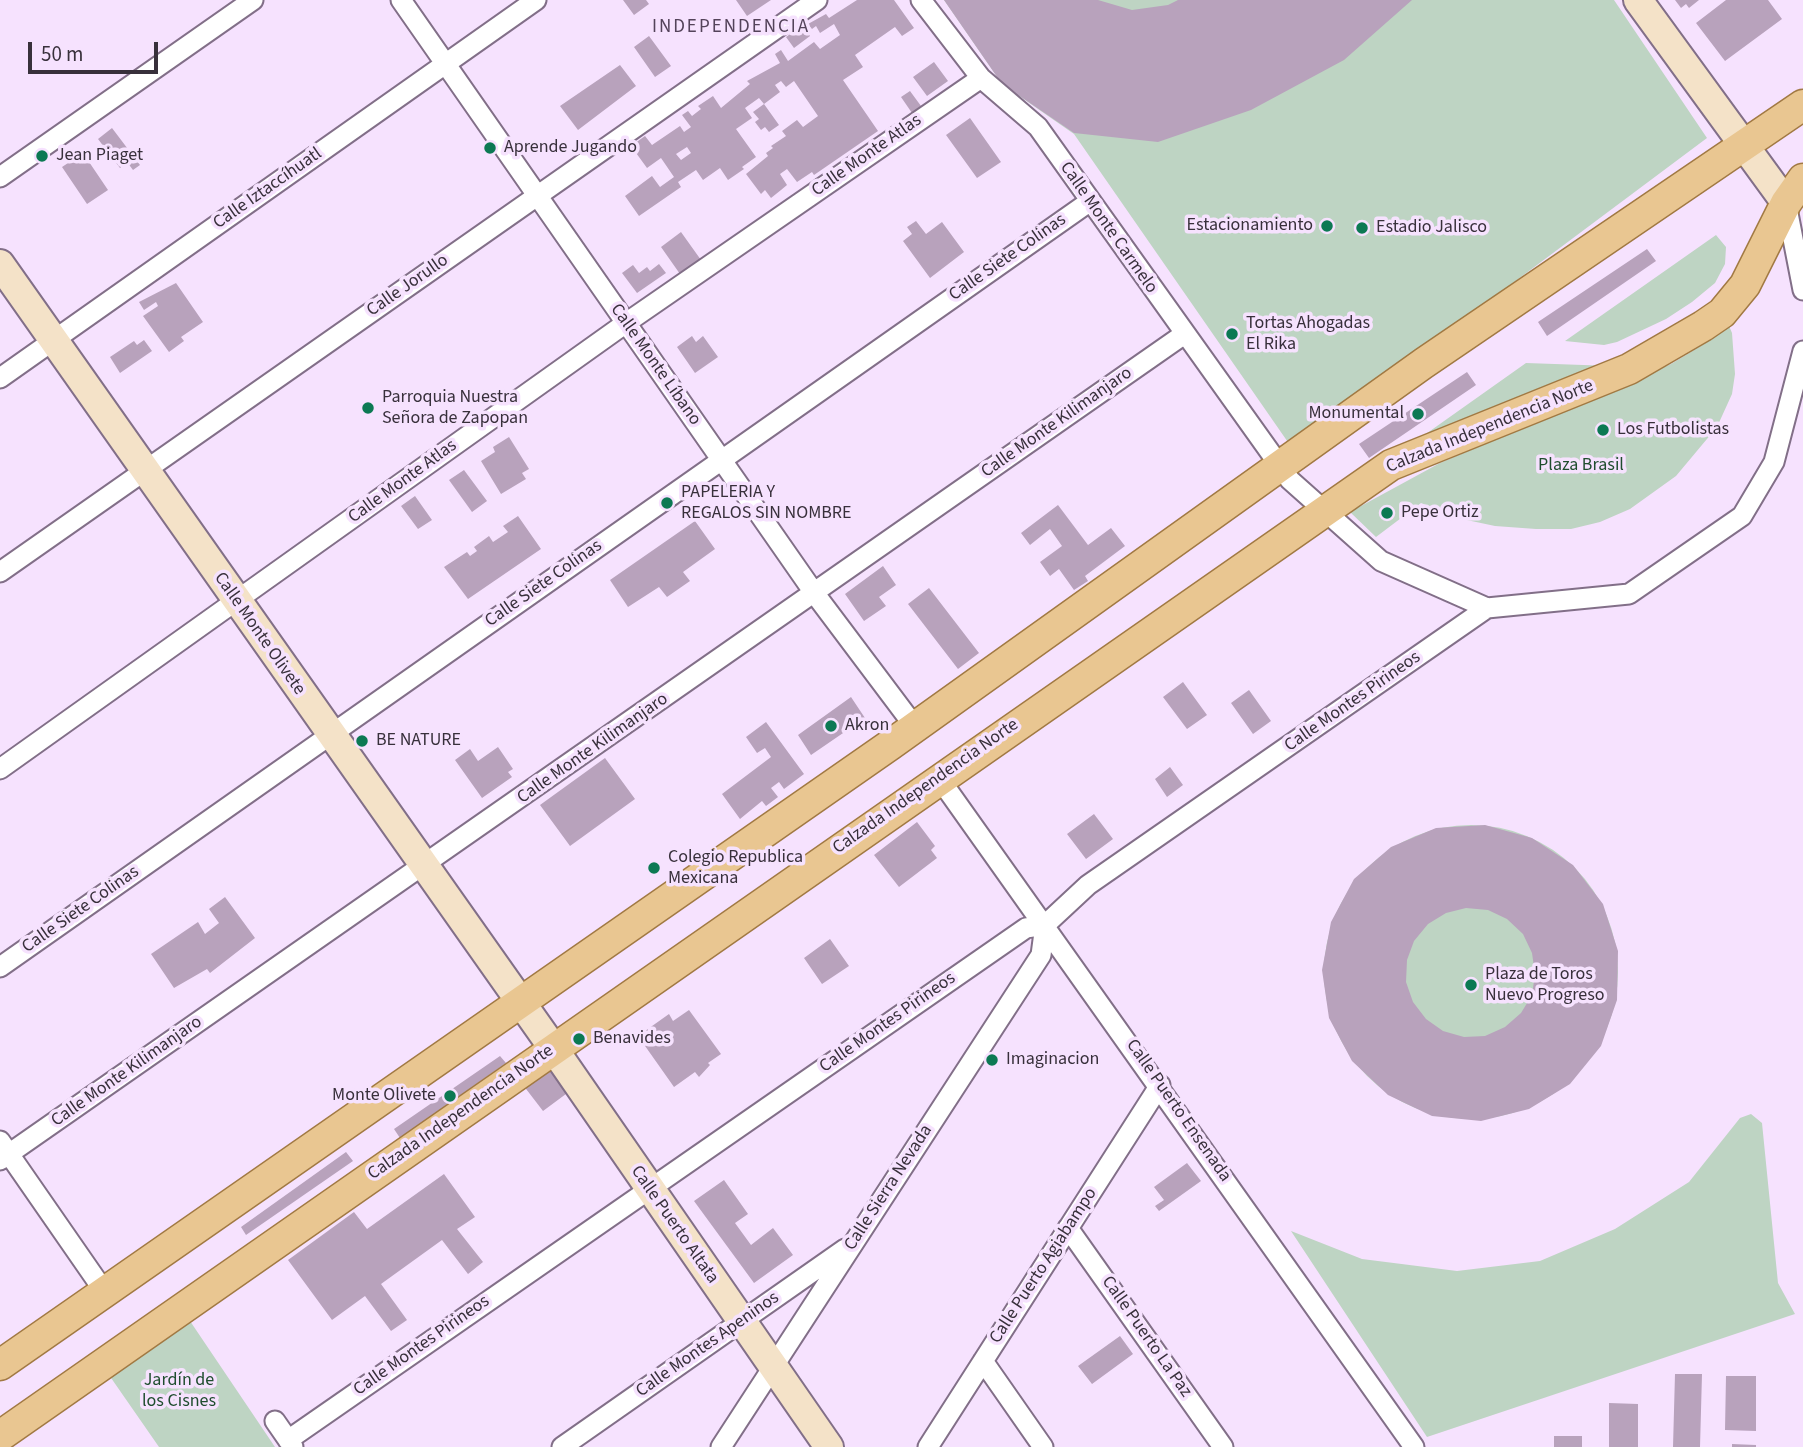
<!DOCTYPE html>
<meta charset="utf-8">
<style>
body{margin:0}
#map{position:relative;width:1803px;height:1447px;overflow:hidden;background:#f6e2fe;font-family:"Source Sans 3",sans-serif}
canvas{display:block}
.scale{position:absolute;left:28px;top:42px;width:130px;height:32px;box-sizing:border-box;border:4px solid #38303b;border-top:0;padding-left:9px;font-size:21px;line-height:24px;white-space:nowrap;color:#38303b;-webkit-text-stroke:5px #f6e2fe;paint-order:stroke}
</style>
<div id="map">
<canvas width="1803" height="1447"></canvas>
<div class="scale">50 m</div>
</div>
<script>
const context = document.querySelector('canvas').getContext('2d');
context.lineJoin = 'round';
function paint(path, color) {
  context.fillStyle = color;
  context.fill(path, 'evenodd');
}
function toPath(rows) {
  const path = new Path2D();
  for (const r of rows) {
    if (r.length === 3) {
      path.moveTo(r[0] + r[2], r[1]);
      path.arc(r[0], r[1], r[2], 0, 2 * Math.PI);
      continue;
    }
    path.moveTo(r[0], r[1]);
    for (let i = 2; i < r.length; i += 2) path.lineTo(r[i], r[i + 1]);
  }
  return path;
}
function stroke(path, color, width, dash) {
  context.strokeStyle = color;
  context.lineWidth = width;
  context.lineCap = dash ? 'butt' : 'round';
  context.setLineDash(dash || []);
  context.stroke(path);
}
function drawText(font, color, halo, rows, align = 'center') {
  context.font = font + ' "Source Sans 3",sans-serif';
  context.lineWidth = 7;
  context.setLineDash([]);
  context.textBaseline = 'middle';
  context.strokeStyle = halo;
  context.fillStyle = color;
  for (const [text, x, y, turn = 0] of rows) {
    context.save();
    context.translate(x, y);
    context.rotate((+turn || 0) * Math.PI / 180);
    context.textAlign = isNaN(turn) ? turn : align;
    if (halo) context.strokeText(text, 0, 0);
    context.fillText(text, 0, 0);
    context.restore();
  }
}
const green = toPath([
 [944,0,1614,0,1707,138,1292,448,1074,134,1002,84],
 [1716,235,1726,247,1725,264,1715,283,1692,302,1666,319,1617,342,1604,345,1565,341],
 [1727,321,1732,333,1735,374,1732,394,1717,427,1676,476,1630,509,1600,522,1571,529,1536,529,1495,526,1462,519,1421,503,1376,537,1350,512,1440,463,1671,364,1704,344],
 [1526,363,1612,366,1406,448],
 [1471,972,147],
 [1751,1114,1762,1123,1778,1283,1795,1314,1427,1437,1291,1231,1362,1259,1457,1271,1540,1261,1615,1229,1689,1182,1740,1118],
 [190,1321,275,1447,159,1447,109,1375]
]);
const building = toPath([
 [623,0,646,0,649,4,634,15],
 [736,0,771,0,747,16],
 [857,0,894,0,914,28,902,36,895,27,855,55,863,67,843,80,878,131,814,175,812,172,797,182,787,169,780,174,787,185,781,190,771,198,765,190,761,194,746,174,768,156,766,153,773,148,771,146,786,136,782,131,797,120,803,127,818,116,794,81,786,87,781,81,775,85,780,92,764,104,759,98,745,108,752,118,736,129,756,157,742,167,744,169,728,180,720,168,703,180,696,170,678,182,681,187,639,216,625,196,652,176,660,187,674,177,661,158,647,168,631,146,645,136,652,145,680,126,684,132,691,127,682,115,688,111,692,116,701,109,698,106,713,96,721,108,750,84,747,81,780,63,775,54,781,50,788,61,814,42,820,49,840,35,834,24,820,33,816,26,812,29,808,24,826,14,829,18],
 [687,147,691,153,681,160,676,154],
 [944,0,1098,0,1132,10,1168,5,1178,0,1412,0,1344,60,1251,110,1158,142,1074,133,1002,84],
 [1675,0,1699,0,1689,8,1686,4,1681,8],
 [1726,0,1768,0,1782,19,1725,61,1696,23],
 [803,25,810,36,794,48,786,37],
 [649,36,671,66,655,77,634,47],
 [934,62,948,81,927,96,913,77],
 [620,65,636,86,578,130,560,106],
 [910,91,921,106,912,113,901,97],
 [764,104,779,125,769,132,765,127,761,130,755,122,759,119,753,112],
 [970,118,1001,162,977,178,946,135],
 [112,128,140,165,133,170,127,162,120,168,98,139],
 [83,153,108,190,87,204,62,167],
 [916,221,926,234,942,222,964,252,930,278,903,241,912,234,907,227],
 [681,232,701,260,680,274,661,247],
 [1647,249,1656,261,1547,336,1538,322],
 [659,264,666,273,637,293,622,273,633,265,639,273,647,267,650,271],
 [176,283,203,322,181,337,184,341,169,352,143,316,158,306,156,302,144,310,139,302],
 [692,336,696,342,703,336,718,357,695,373,677,347],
 [144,340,152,351,120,373,110,357,134,341,137,345],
 [1467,372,1476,385,1369,458,1359,444],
 [509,437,529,469,522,473,526,479,501,494,481,461,495,452,493,447],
 [464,470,487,501,472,512,449,480],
 [415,496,432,520,418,529,401,506],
 [1058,505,1088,545,1111,528,1125,546,1085,576,1088,581,1074,590,1059,569,1050,576,1040,562,1062,546,1050,529,1030,545,1021,533],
 [518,516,541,549,468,599,444,567,467,552,470,556,477,551,474,547,489,536,493,542,508,532,503,526],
 [695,521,715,549,683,572,690,581,667,597,659,587,628,607,610,580],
 [883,566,896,585,879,597,886,606,864,621,845,594],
 [929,588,979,653,958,669,908,604],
 [1183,682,1207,715,1187,729,1163,697],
 [1249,690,1271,721,1253,734,1231,703],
 [851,697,865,718,811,755,798,735],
 [766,722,804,774,784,789,779,782,771,788,778,797,766,806,762,801,740,819,722,794,771,757,765,748,757,753,746,737],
 [498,747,513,769,508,772,512,777,482,798,455,760,470,749,478,761],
 [605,758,635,799,570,846,540,805],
 [1170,767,1183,785,1167,797,1155,779],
 [1094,814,1113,839,1086,859,1067,834],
 [917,822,935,846,931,850,937,858,899,887,874,855],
 [1485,825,1532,838,1573,865,1603,904,1618,951,1617,1000,1601,1046,1570,1084,1529,1109,1481,1121,1432,1116,1388,1095,1352,1061,1329,1018,1322,970,1331,922,1354,879,1391,847,1436,828],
 [1466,908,1488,910,1507,919,1523,934,1532,953,1535,974,1532,995,1521,1013,1505,1027,1485,1036,1464,1037,1443,1031,1426,1019,1413,1002,1406,982,1407,960,1414,941,1428,924,1446,913],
 [225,897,255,938,210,973,207,969,174,988,151,954,198,922,205,934,219,923,209,909],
 [830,939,849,966,822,984,804,958],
 [689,1010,721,1054,708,1063,710,1065,699,1077,695,1072,674,1087,638,1036,669,1014,673,1021],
 [500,1056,506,1063,400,1138,394,1129],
 [550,1064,570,1091,543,1111,523,1085],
 [346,1152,353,1161,246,1235,241,1227],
 [1187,1163,1201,1181,1159,1211,1155,1206,1164,1200,1154,1187],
 [444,1174,475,1217,457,1229,483,1262,468,1274,442,1240,381,1284,407,1320,391,1331,365,1296,332,1320,288,1260,354,1212,367,1229],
 [724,1180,748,1214,735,1223,751,1245,773,1228,793,1255,754,1283,694,1201],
 [1120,1336,1133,1354,1092,1384,1078,1366],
 [1675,1374,1702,1374,1700,1447,1673,1447],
 [1726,1376,1756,1376,1756,1431,1725,1430],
 [1609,1403,1638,1404,1638,1447,1609,1447],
 [1554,1436,1582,1436,1582,1447,1554,1447],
 [1732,1444,1756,1445,1756,1447,1732,1447]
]);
const street = toPath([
 [401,0,815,594,915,727],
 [921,0,981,78,1038,127,1290,480,1381,561,1487,608,1629,594,1742,516,1774,462,1803,351],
 [0,177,253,0],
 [1786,203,1803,290],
 [0,378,536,0],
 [0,572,817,0],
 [0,769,626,323,981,78],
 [939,778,1414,1447],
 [0,967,1089,202],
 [0,1141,104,1291],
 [0,1160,1183,335],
 [1068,1228,1223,1447],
 [983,1361,1043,1447],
 [275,1421,293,1447],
 [288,1440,1026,928,1045,925,1088,885,1487,608],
 [562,1447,845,1249],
 [721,1447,1041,955,1045,925],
 [928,1447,1160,1085]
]);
const secondary = toPath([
 [1638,0,1786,203],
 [0,264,544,1035,829,1447]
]);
const primary = toPath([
 [0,1365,890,745,1424,363,1803,105],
 [0,1436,1391,465,1629,369,1703,326,1722,313,1745,285,1786,203,1803,179]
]);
const markers = [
 [490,148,7,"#0c7953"],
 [42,156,7,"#0c7953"],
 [1327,226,7,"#0c7953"],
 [1362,228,7,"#0c7953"],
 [1232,334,7,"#0c7953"],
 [368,408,7,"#0c7953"],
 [1418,414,7,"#0c7953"],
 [1603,430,7,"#0c7953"],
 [667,503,7,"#0c7953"],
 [1387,513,7,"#0c7953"],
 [831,726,7,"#0c7953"],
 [362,741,7,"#0c7953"],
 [654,868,7,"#0c7953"],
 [1471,985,7,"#0c7953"],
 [579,1039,7,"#0c7953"],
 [992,1060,7,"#0c7953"],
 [450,1096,7,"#0c7953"]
];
const poiNames = [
 ["Aprende Jugando",504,148],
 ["Jean Piaget",56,156],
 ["Estacionamiento",1313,226,"right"],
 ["Estadio Jalisco",1376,228],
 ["Tortas Ahogadas",1246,324],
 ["El Rika",1246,345],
 ["Parroquia Nuestra",382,398],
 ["Señora de Zapopan",382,419],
 ["Monumental",1404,414,"right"],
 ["Los Futbolistas",1617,430],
 ["PAPELERIA Y",681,493],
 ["REGALOS SIN NOMBRE",681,514],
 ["Pepe Ortiz",1401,513],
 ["Akron",845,726],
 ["BE NATURE",376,741],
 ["Colegio Republica",668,858],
 ["Mexicana",668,879],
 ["Plaza de Toros",1485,975],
 ["Nuevo Progreso",1485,996],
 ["Benavides",593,1039],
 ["Imaginacion",1006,1060],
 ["Monte Olivete",436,1096,"right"]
];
const streetNames = [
 ["Calle Monte Atlas",867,156,-35],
 ["Calle Iztaccíhuatl",268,189,-35],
 ["Calle Monte Carmelo",1108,228,55],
 ["Calle Siete Colinas",1008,258,-35],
 ["Calle Jorullo",408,286,-35],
 ["Calle Monte Líbano",655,365,55],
 ["Calle Monte Kilimanjaro",1057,423,-35],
 ["Calzada Independencia Norte",1490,427,-22],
 ["Calle Monte Atlas",403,482,-36],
 ["Calle Siete Colinas",544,584,-35],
 ["Calle Monte Olivete",259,634,55],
 ["Calle Montes Pirineos",1353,702,-35],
 ["Calle Monte Kilimanjaro",593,749,-35],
 ["Calzada Independencia Norte",926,787,-35],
 ["Calle Siete Colinas",81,910,-35],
 ["Calle Montes Pirineos",888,1023,-35],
 ["Calle Monte Kilimanjaro",127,1072,-35],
 ["Calle Puerto Ensenada",1178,1111,55],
 ["Calzada Independencia Norte",461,1113,-35],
 ["Calle Sierra Nevada",889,1188,-57],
 ["Calle Puerto Altata",674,1225,55],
 ["Calle Puerto Agiabampo",1044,1266,-57],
 ["Calle Puerto La Paz",1146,1337,55],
 ["Calle Montes Apeninos",708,1345,-35],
 ["Calle Montes Pirineos",422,1346,-35]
];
const parkNames = [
 ["Plaza Brasil",1581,466],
 ["Jardín de",179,1381],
 ["los Cisnes",179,1402]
];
const neighbourhoodNames = [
 ["INDEPENDENCIA",731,28]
];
paint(green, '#bed4c3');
paint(building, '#b8a2bc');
stroke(street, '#826f88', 23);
stroke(secondary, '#826f88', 32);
stroke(primary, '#a17943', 33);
stroke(street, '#fff', 19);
stroke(secondary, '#f4e2c8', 28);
stroke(primary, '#e9c691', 30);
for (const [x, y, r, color] of markers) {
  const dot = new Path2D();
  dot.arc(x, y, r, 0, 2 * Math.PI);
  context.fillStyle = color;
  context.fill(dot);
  stroke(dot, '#f6e2fe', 2.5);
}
drawText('18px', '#38303b', '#f6e2fe', poiNames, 'left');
drawText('18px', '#38303b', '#f6e2fe', streetNames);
drawText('18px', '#1f4d2e', '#f6e2fe', parkNames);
context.letterSpacing = '2px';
drawText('19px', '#54435a', '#f6e2fe', neighbourhoodNames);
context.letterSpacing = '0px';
</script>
